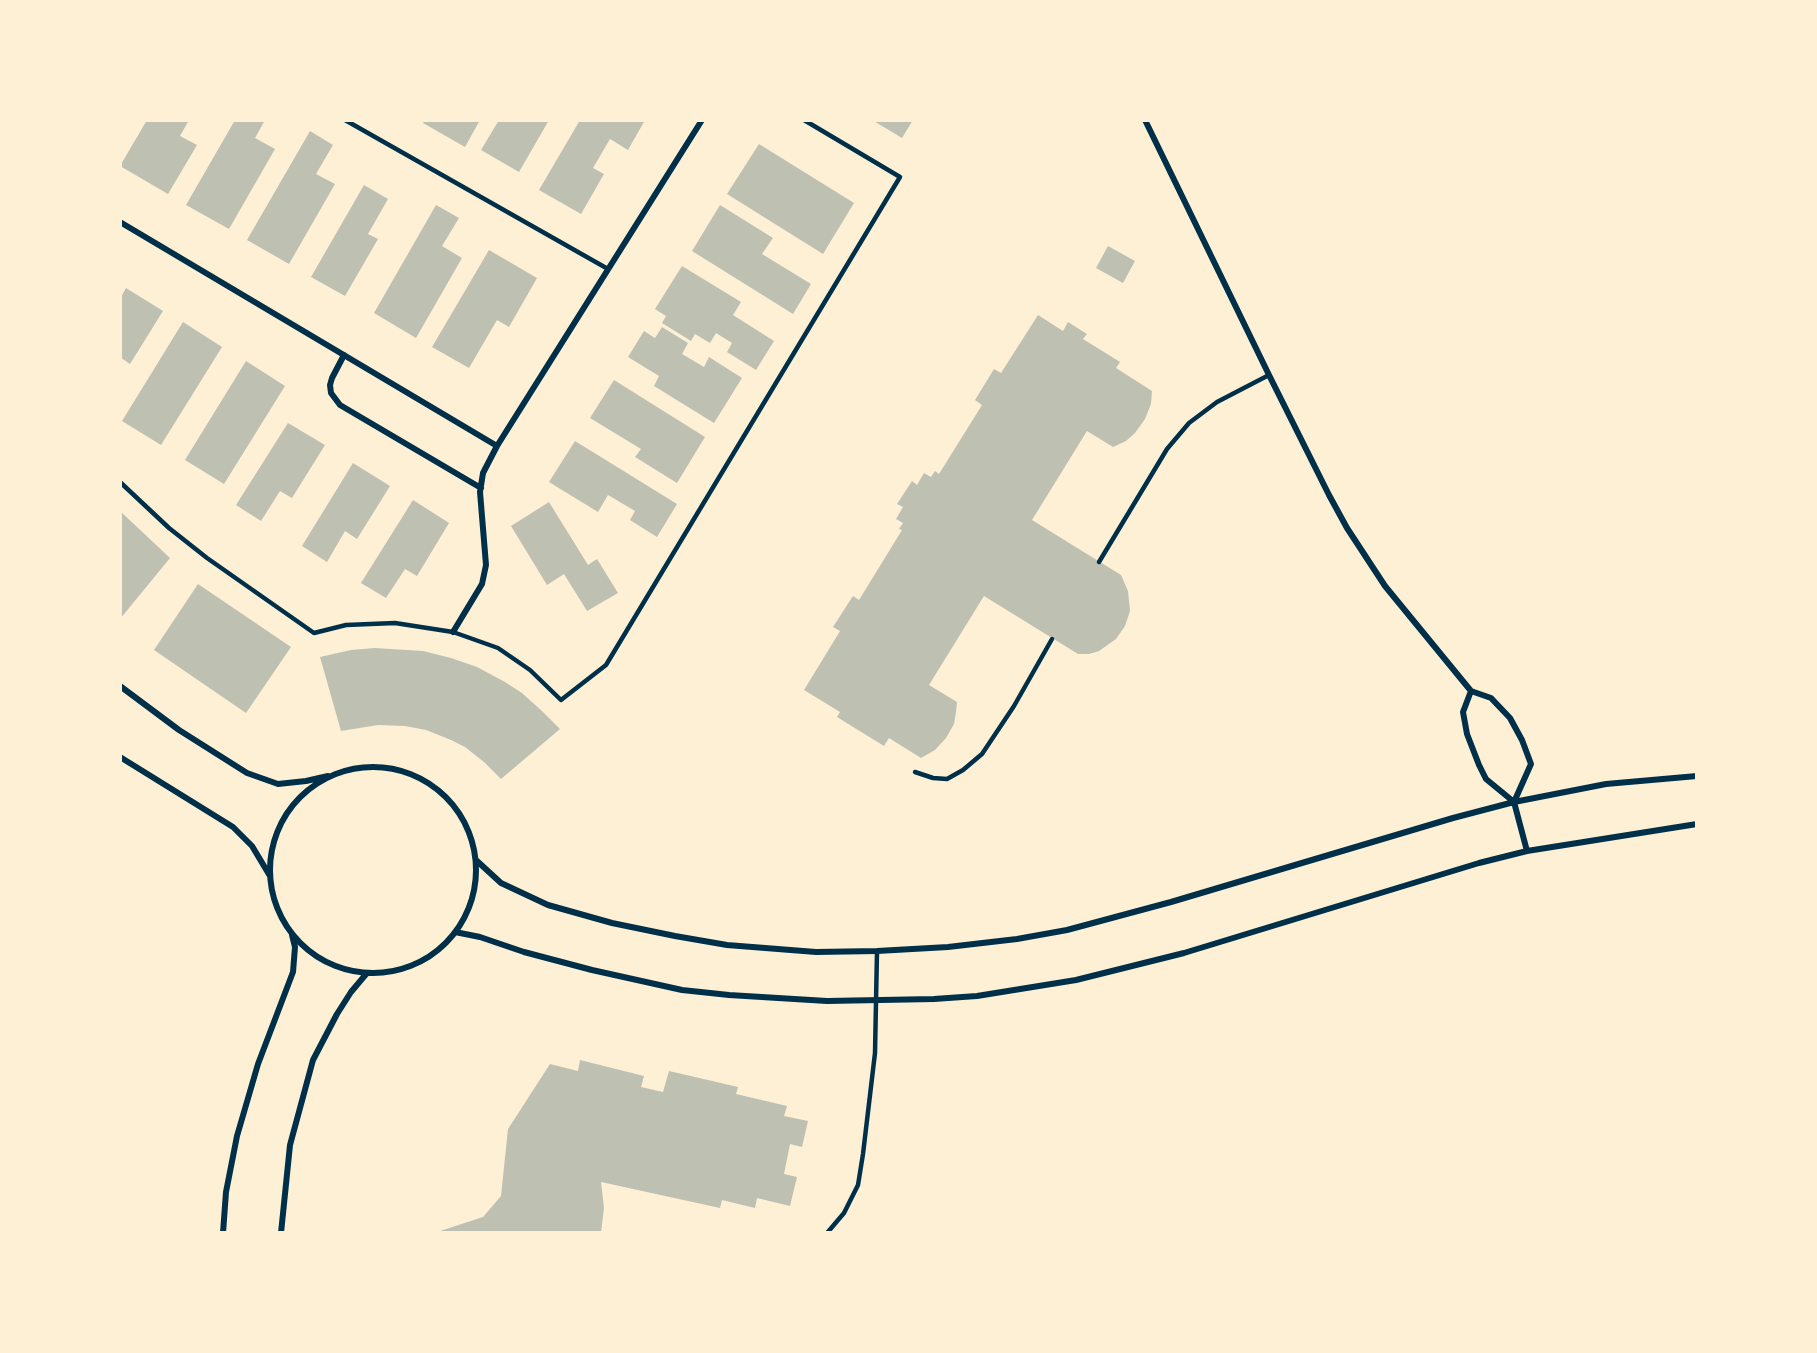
<!DOCTYPE html>
<style>
body{margin:0}
#map{position:relative;width:1817px;height:1353px;overflow:hidden;background:#fdf0d5;font-family:"Alegreya Sans",sans-serif}
canvas{display:block}
.frame{position:absolute;inset:0;border:122px solid #fdf0d5;pointer-events:none}
</style>
<div id="map">
<canvas width="1817" height="1353"></canvas>
<div class="frame"></div>
</div>
<script>
const context = document.querySelector('canvas').getContext('2d');
context.lineJoin = 'round';
function paint(path, color) {
  context.fillStyle = color;
  context.fill(path, 'evenodd');
}
function toPath(rows) {
  const path = new Path2D();
  for (const r of rows) {
    if (r.length === 3) {
      path.moveTo(r[0] + r[2], r[1]);
      path.arc(r[0], r[1], r[2], 0, 2 * Math.PI);
      continue;
    }
    path.moveTo(r[0], r[1]);
    for (let i = 2; i < r.length; i += 2) path.lineTo(r[i], r[i + 1]);
  }
  return path;
}
function stroke(path, color, width, dash) {
  context.strokeStyle = color;
  context.lineWidth = width;
  context.lineCap = dash ? 'butt' : 'round';
  context.setLineDash(dash || []);
  context.stroke(path);
}
const building = toPath([
 [147,120,189,120,180,136,197,145,168,194,120,166],
 [235,120,265,120,255,138,275,149,229,229,186,205],
 [425,120,480,120,465,147,423,123],
 [499,120,549,120,519,172,481,150],
 [580,120,645,120,628,150,610,139,593,168,604,174,581,214,539,190],
 [872,120,913,120,902,138],
 [310,131,333,145,316,174,335,184,289,264,247,240],
 [759,144,854,203,823,254,727,194],
 [364,185,388,199,368,234,378,239,345,296,311,277],
 [436,205,459,218,442,246,462,258,416,338,374,313],
 [720,205,773,238,762,254,811,284,793,314,692,251],
 [1108,246,1135,261,1123,283,1096,268],
 [489,250,537,278,509,327,497,320,469,368,432,347],
 [682,266,741,302,733,315,774,341,756,370,727,352,732,343,716,333,710,343,695,334,691,341,662,323,666,316,655,309],
 [126,288,163,311,130,364,120,357,120,299],
 [1038,315,1063,331,1068,322,1087,334,1083,339,1120,362,1116,368,1152,391,1151,404,1145,419,1135,433,1126,441,1113,447,1087,431,1032,520,1121,575,1128,591,1130,611,1125,626,1116,639,1099,651,1089,654,1078,654,984,596,929,685,957,702,956,712,954,724,946,738,935,750,921,758,889,738,884,746,837,717,840,712,804,690,840,631,833,627,853,596,859,600,902,530,899,529,903,523,896,519,903,507,897,504,912,481,917,485,924,473,931,477,935,471,939,474,982,405,975,400,994,369,1001,373],
 [183,322,222,347,161,445,122,421],
 [662,327,688,343,682,354,704,367,709,357,742,378,714,423,654,386,659,376,628,357,644,331,655,338],
 [246,361,285,386,224,484,185,460],
 [614,380,705,437,677,483,635,457,641,449,590,418],
 [288,423,325,445,292,498,280,491,261,521,236,505],
 [575,441,677,504,657,537,630,520,635,511,608,495,598,512,549,482],
 [353,463,390,486,357,539,345,531,327,562,302,546],
 [413,500,449,523,417,576,405,569,386,598,361,583],
 [549,502,588,565,597,559,618,593,587,611,564,574,547,585,511,526],
 [120,511,170,558,120,619],
 [198,584,291,647,246,713,154,650],
 [375,648,423,651,451,658,477,667,505,682,522,693,543,712,560,729,501,779,484,762,465,747,451,740,426,730,405,726,378,725,341,731,320,657,351,650],
 [580,1060,644,1076,641,1087,663,1092,669,1071,738,1087,736,1094,787,1106,784,1116,808,1121,802,1147,790,1144,784,1174,797,1177,790,1206,757,1198,755,1208,722,1200,720,1208,601,1182,604,1208,601,1233,434,1233,483,1217,501,1196,508,1129,550,1064,578,1071]
]);
const service = toPath([
 [345,120,608,269],
 [120,482,169,528,207,558,314,633,346,625,395,623,453,632,498,648,530,670,561,700,606,665,900,177,804,120],
 [1099,562,1167,449,1189,423,1217,402,1269,375],
 [915,772,933,778,947,779,963,770,982,754,1014,706,1052,639],
 [827,1233,844,1213,858,1185,863,1154,875,1053,877,951]
]);
const minor = toPath([
 [1145,120,1269,375,1329,495,1347,528,1385,586,1471,691,1491,698,1510,718,1522,740,1531,764,1514,802],
 [120,222,497,446],
 [344,355,332,378,330,385,331,393,340,405,481,488],
 [453,632,482,584,486,565,480,492,483,473,497,446,702,120],
 [120,686,179,730,247,773,278,784,306,781,328,776],
 [1471,691,1463,712,1467,734,1479,765,1486,779,1514,802,1527,851],
 [120,757,233,827,252,846,270,876],
 [373,870,103],
 [477,861,501,883,548,905,612,923,675,936,727,945,816,952,877,951,948,947,1017,939,1067,930,1171,902,1453,818,1514,802,1606,784,1697,776],
 [455,932,480,937,524,952,592,970,682,990,729,995,827,1001,934,999,977,996,1076,980,1184,953,1479,863,1527,851,1697,824],
 [223,1233,226,1192,237,1136,258,1064,293,972,295,947,292,935],
 [281,1233,290,1145,313,1060,337,1014,351,992,367,973]
]);
paint(building, '#bec0b2');
stroke(service, '#003049', 4.5);
stroke(minor, '#003049', 6);
</script>
